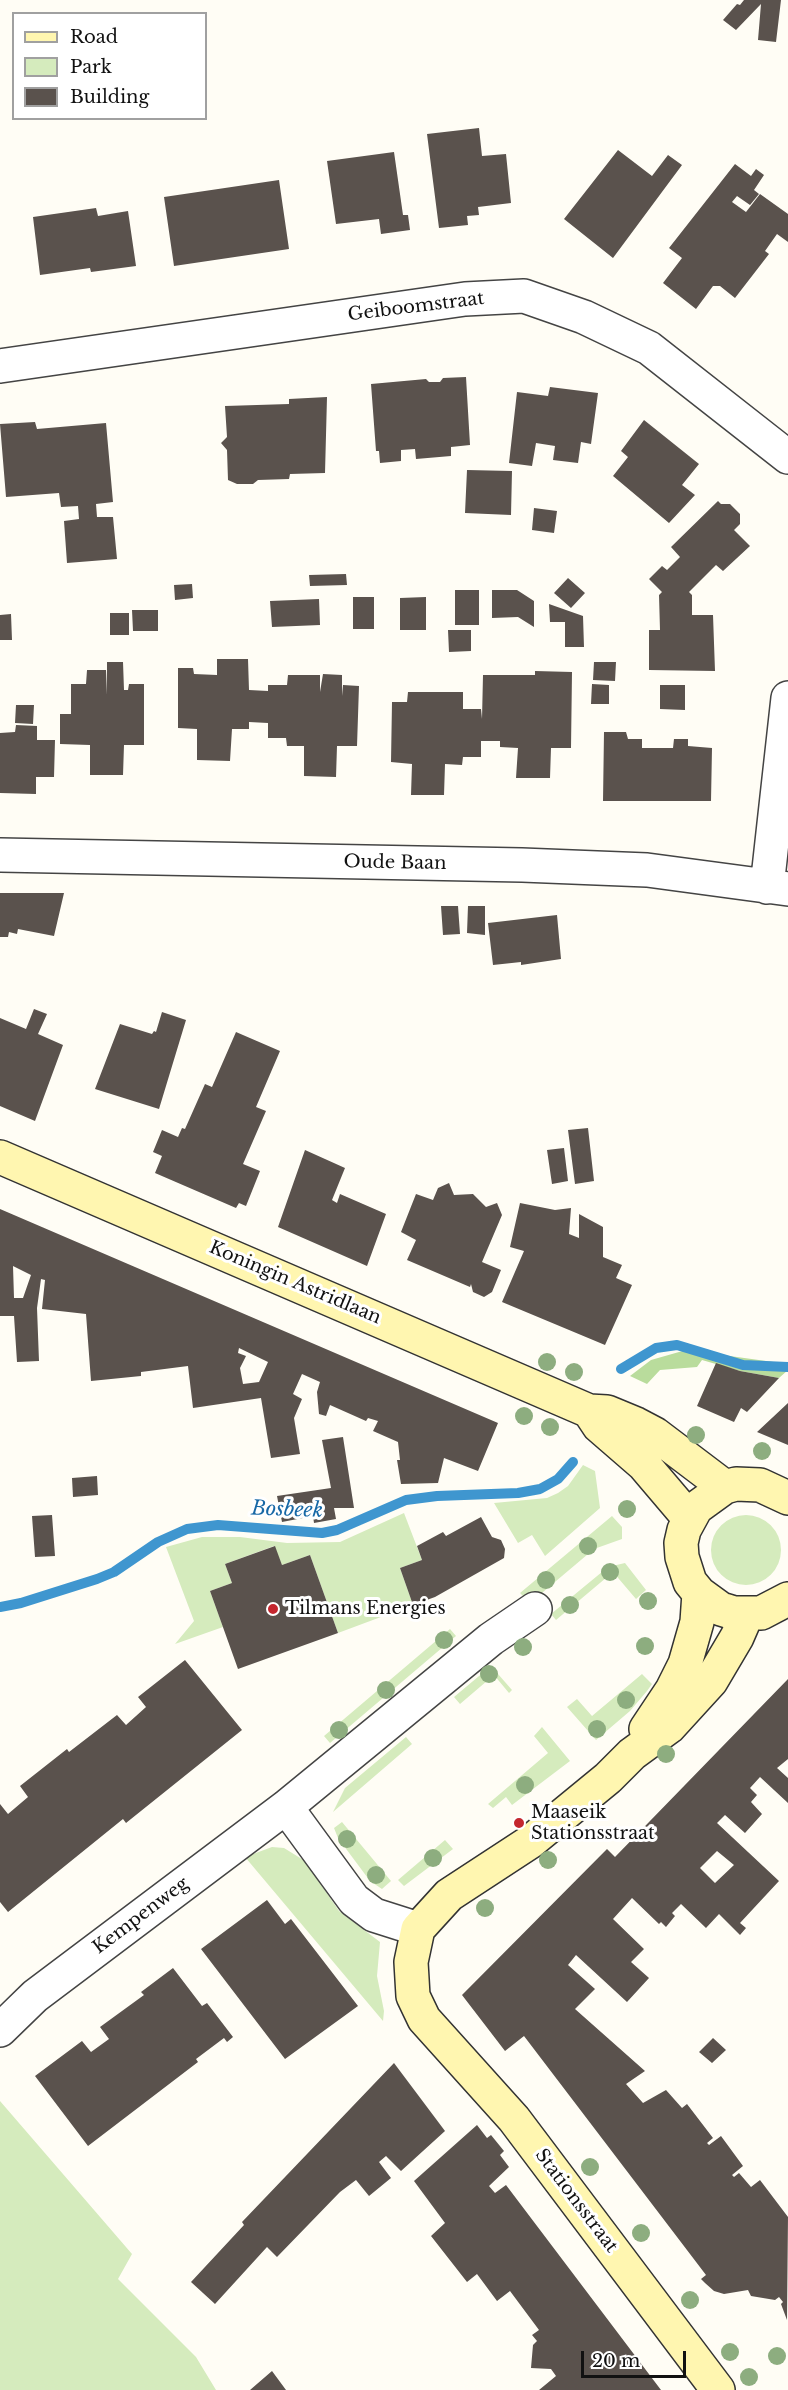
<!DOCTYPE html>
<style>
body{margin:0}
#map{position:relative;width:788px;height:2390px;overflow:hidden;background:#fffdf5;font-family:"Libre Baskerville",serif}
canvas{display:block}
.legend{position:absolute;left:12px;top:12px;width:195px;height:108px;box-sizing:border-box;background:#fff;border:2px solid #a0a0a0;margin:0;padding:8px 10px;list-style:none;font-size:18px;color:#111}
.legend li{display:flex;align-items:center;gap:12px;height:30px}
.legend b{width:30px;border:2px solid #a0a0a0}
.scale{position:absolute;left:581px;top:2351px;width:105px;height:27px;box-sizing:border-box;border:3px solid #111;border-top:0;padding-left:8px;font-size:18px;line-height:21px;white-space:nowrap;color:#111;-webkit-text-stroke:4px #fff;paint-order:stroke}
</style>
<div id="map">
<canvas width="788" height="2390"></canvas>
<ul class="legend">
<li><b style="height:8px;background:#fff6b0"></b>Road</li>
<li><b style="height:16px;background:#d5ebbd"></b>Park</li>
<li><b style="height:16px;background:#5a524d"></b>Building</li>
</ul>
<div class="scale">20 m</div>
</div>
<script>
const context = document.querySelector('canvas').getContext('2d');
context.lineJoin = 'round';
function paint(path, color) {
  context.fillStyle = color;
  context.fill(path, 'evenodd');
}
function toPath(rows) {
  const path = new Path2D();
  for (const r of rows) {
    if (r.length === 3) {
      path.moveTo(r[0] + r[2], r[1]);
      path.arc(r[0], r[1], r[2], 0, 2 * Math.PI);
      continue;
    }
    path.moveTo(r[0], r[1]);
    for (let i = 2; i < r.length; i += 2) path.lineTo(r[i], r[i + 1]);
  }
  return path;
}
function stroke(path, color, width, dash) {
  context.strokeStyle = color;
  context.lineWidth = width;
  context.lineCap = dash ? 'butt' : 'round';
  context.setLineDash(dash || []);
  context.stroke(path);
}
function drawText(font, color, halo, rows, align = 'center') {
  context.font = font + ' "Libre Baskerville",serif';
  context.lineWidth = 6;
  context.setLineDash([]);
  context.textBaseline = 'middle';
  context.strokeStyle = halo;
  context.fillStyle = color;
  for (const [text, x, y, turn = 0] of rows) {
    context.save();
    context.translate(x, y);
    context.rotate((+turn || 0) * Math.PI / 180);
    context.textAlign = isNaN(turn) ? turn : align;
    if (halo) context.strokeText(text, 0, 0);
    context.fillText(text, 0, 0);
    context.restore();
  }
}
const green = toPath([
 [583,1465,595,1471,600,1508,545,1556,532,1535,518,1543,494,1503,547,1498,558,1493,568,1486],
 [404,1513,422,1560,400,1568,413,1605,338,1633,310,1555,282,1565,274,1546,225,1564,232,1583,210,1591,223,1627,175,1644,194,1621,166,1547,202,1537,240,1537,287,1543,340,1542],
 [746,1550,35],
 [612,1516,622,1527,622,1539,594,1549,530,1603,520,1593],
 [625,1563,646,1590,636,1599,613,1572,556,1620,551,1614,608,1567],
 [450,1629,456,1636,330,1743,324,1736],
 [491,1666,512,1690,509,1693,494,1675,460,1704,454,1697],
 [642,1674,652,1684,647,1691,630,1711,596,1740,567,1707,577,1699,592,1716],
 [542,1727,570,1761,512,1805,506,1797,493,1808,488,1804,548,1753,534,1736],
 [406,1737,412,1744,333,1812,345,1788],
 [342,1822,391,1881,382,1889,370,1881,338,1838,334,1828],
 [445,1840,453,1849,404,1886,398,1880],
 [272,1847,284,1848,305,1861,339,1911,380,1942,377,1976,384,2011,383,2021,245,1857],
 [0,2101,132,2254,118,2279,196,2357,216,2390,0,2390]
]);
const forest = toPath([
 [686,1350,788,1364,788,1370,779,1378,740,1371,702,1360,697,1367,660,1370,647,1384,630,1376,651,1360]
]);
const stream = toPath([
 [621,1369,656,1348,677,1345,743,1365,788,1367],
 [0,1607,21,1603,97,1579,114,1572,158,1542,187,1529,218,1525,322,1533,337,1530,406,1500,437,1496,518,1493,540,1489,558,1479,573,1462]
]);
const building = toPath([
 [744,0,781,0,776,42,758,40,761,4,736,30,723,20,737,4,740,5],
 [479,128,482,156,506,154,511,203,478,207,479,215,467,216,468,225,439,228,427,134],
 [618,150,652,176,668,155,682,165,613,258,564,219],
 [394,152,403,215,408,215,410,230,381,234,379,219,336,224,327,161],
 [735,164,751,176,756,169,764,175,754,190,759,194,750,205,737,196,732,202,746,212,760,194,788,214,788,242,777,234,765,251,769,254,735,298,720,286,713,286,696,309,663,283,682,258,669,248],
 [279,180,289,249,174,266,164,197],
 [96,208,98,216,128,211,136,266,91,272,90,268,40,275,33,217],
 [466,377,470,445,451,447,451,456,416,459,415,449,401,450,401,461,380,463,379,451,376,451,371,384,426,379,429,382,440,382,443,378],
 [550,387,598,393,591,444,581,442,578,463,553,460,555,446,536,443,532,466,509,463,517,392,548,396],
 [327,397,325,473,290,474,289,479,258,480,253,484,237,484,228,480,227,450,221,443,227,437,225,406,289,404,289,399],
 [644,420,699,464,682,485,695,495,669,523,613,476,628,457,621,451],
 [35,422,37,429,106,423,113,502,96,504,97,517,113,517,117,559,67,563,64,521,79,519,78,506,61,507,59,493,6,497,0,424],
 [467,470,512,471,511,515,465,513],
 [718,501,721,504,730,504,740,514,740,524,734,530,750,546,723,571,716,565,689,592,692,595,692,615,713,615,715,671,649,670,649,630,660,630,659,595,662,592,649,579,662,566,667,570,680,557,671,547],
 [534,508,557,511,554,533,532,530],
 [346,574,347,585,310,586,309,575],
 [568,578,585,593,571,608,554,593],
 [192,584,193,598,175,600,174,585],
 [455,590,479,590,479,625,455,625],
 [492,590,517,590,534,601,534,627,518,617,492,618],
 [353,597,374,597,374,629,353,629],
 [426,597,426,630,400,630,400,598],
 [319,599,320,625,272,627,270,601],
 [549,604,583,616,584,647,565,647,565,622,550,622],
 [132,610,158,610,158,631,133,631],
 [110,613,129,613,129,635,110,635],
 [11,614,12,640,0,640,0,615],
 [448,630,471,630,471,651,449,652],
 [217,659,248,659,249,690,268,691,268,685,287,685,288,675,320,675,320,692,323,674,342,675,342,696,343,685,359,686,357,746,337,746,336,777,304,776,304,746,287,746,286,738,268,738,268,723,249,722,249,729,232,729,230,761,197,760,197,729,178,728,178,668,193,668,194,674,217,675],
 [107,662,123,662,124,690,128,690,129,684,144,684,144,745,124,745,123,775,90,775,90,745,60,744,60,714,71,714,71,684,86,684,87,670,106,670,107,695],
 [594,662,616,662,615,681,593,680],
 [535,671,572,672,571,748,551,748,550,778,516,778,518,748,500,747,500,741,481,741,481,757,463,757,462,765,445,764,444,795,411,795,412,764,391,762,392,702,407,702,408,692,463,692,463,709,481,709,482,719,483,675,535,675],
 [592,684,609,685,609,704,591,704],
 [660,685,685,685,685,710,660,709],
 [16,705,34,705,33,724,15,723],
 [16,725,37,726,37,740,55,740,54,777,36,777,36,794,0,793,0,733,15,732],
 [604,732,626,732,628,739,642,739,642,748,673,748,674,739,688,739,688,746,712,748,711,801,603,801],
 [0,893,64,893,54,936,18,929,17,934,9,932,8,937,0,937],
 [441,906,458,906,460,934,443,935],
 [468,906,485,906,485,935,467,933],
 [557,915,561,959,521,965,521,962,493,965,488,923],
 [34,1009,47,1014,38,1034,63,1045,35,1121,0,1106,0,1018,26,1029],
 [162,1012,186,1020,159,1109,95,1089,120,1024,152,1034,154,1031,156,1032],
 [236,1032,280,1051,256,1107,266,1111,243,1164,260,1171,246,1206,239,1203,236,1208,155,1173,162,1156,153,1152,162,1130,178,1137,182,1128,185,1129,205,1084,212,1087],
 [588,1128,594,1181,575,1184,568,1130],
 [564,1148,568,1181,552,1184,547,1150],
 [305,1150,345,1168,332,1200,337,1203,340,1194,386,1214,367,1266,278,1227],
 [449,1183,454,1195,473,1194,486,1207,497,1203,502,1215,482,1262,501,1270,492,1292,484,1297,473,1292,471,1284,470,1287,407,1260,416,1240,401,1232,416,1194,433,1200,438,1188],
 [520,1203,555,1210,571,1208,569,1234,579,1238,579,1214,603,1227,603,1257,622,1265,616,1278,632,1285,605,1345,502,1302,524,1251,510,1247],
 [0,1209,498,1423,478,1471,444,1458,438,1483,401,1484,397,1460,400,1460,398,1442,373,1431,378,1421,368,1418,366,1421,330,1405,326,1416,319,1414,317,1392,320,1382,302,1374,293,1394,302,1399,294,1418,300,1454,271,1458,261,1398,193,1408,188,1366,141,1372,141,1376,91,1381,86,1314,42,1309,45,1280,41,1279,37,1308,39,1361,17,1362,14,1316,0,1316],
 [13,1266,31,1275,23,1298,14,1298],
 [239,1348,268,1362,259,1382,243,1384,240,1368,246,1356,238,1353],
 [716,1363,740,1371,779,1378,747,1412,741,1408,734,1422,697,1406],
 [788,1403,788,1445,757,1432],
 [343,1437,354,1508,334,1508,336,1519,314,1523,313,1516,282,1522,277,1496,331,1488,322,1440],
 [97,1476,98,1495,73,1497,72,1478],
 [52,1515,55,1556,35,1557,32,1516],
 [481,1517,492,1537,501,1540,505,1549,504,1558,435,1597,413,1605,400,1568,422,1560,417,1546,443,1532,446,1536],
 [275,1546,282,1565,310,1555,338,1633,238,1669,210,1591,232,1583,225,1564],
 [185,1660,242,1730,126,1823,123,1819,8,1912,0,1902,0,1804,8,1814,28,1797,20,1786,67,1749,69,1752,117,1715,126,1725,146,1707,138,1697],
 [788,1679,788,1759,777,1768,788,1778,788,1803,760,1777,750,1788,757,1795,751,1802,762,1814,745,1833,725,1815,717,1823,779,1881,740,1923,746,1928,740,1935,719,1914,706,1928,681,1904,672,1913,675,1916,666,1927,661,1922,659,1924,632,1898,613,1919,644,1949,631,1962,649,1978,627,2002,576,1955,568,1965,595,1989,575,2009,645,2071,626,2084,643,2103,666,2090,682,2108,687,2104,713,2138,707,2143,709,2145,721,2136,743,2166,732,2175,734,2177,739,2173,751,2187,760,2180,788,2217,787,2320,781,2304,783,2302,779,2297,775,2300,751,2296,748,2290,724,2294,714,2291,705,2283,701,2279,706,2275,524,2036,505,2051,462,1995,607,1849,615,1857],
 [717,1851,734,1865,715,1883,700,1868],
 [267,1900,285,1924,291,1919,358,2006,285,2059,201,1949],
 [173,1968,202,2006,207,2003,233,2037,227,2042,224,2038,196,2059,198,2062,88,2146,35,2076,82,2041,91,2052,109,2039,100,2027,144,1995,141,1992],
 [713,2038,726,2050,712,2063,699,2052],
 [394,2063,445,2131,401,2171,386,2156,379,2162,391,2178,369,2196,356,2180,340,2192,277,2257,267,2247,215,2304,191,2282,244,2225,242,2222],
 [477,2125,487,2138,491,2135,504,2151,500,2155,509,2167,489,2186,495,2193,506,2185,661,2390,539,2390,556,2376,551,2369,531,2368,533,2345,537,2341,532,2335,539,2330,510,2291,497,2301,477,2274,467,2282,431,2236,445,2223,414,2181],
 [272,2371,286,2390,250,2390]
]);
const street = toPath([
 [0,366,465,299,524,296,584,317,649,348,788,457],
 [0,855,522,865,647,870,788,889],
 [767,887,788,698],
 [286,1807,354,1900,374,1915,418,1929],
 [0,2030,35,1996,286,1807,491,1639,535,1609]
]);
const secondary = toPath([
 [0,1157,589,1411,607,1412,636,1424,655,1434,725,1487],
 [589,1411,599,1426,644,1465,689,1518],
 [788,1498,760,1485,736,1484,725,1487,696,1508,684,1530,681,1543,682,1557,690,1582,699,1593,721,1609,734,1613,761,1613,788,1599],
 [646,1729,672,1690,685,1664,697,1622,699,1593],
 [718,2390,514,2119,424,2019,413,1996,411,1962,418,1929,449,1895,530,1842,608,1778,632,1754,669,1727,711,1681,737,1637,747,1614]
]);
const trees = [
 [547,1362],
 [574,1372],
 [524,1416],
 [550,1427],
 [696,1435],
 [762,1451],
 [627,1509],
 [588,1546],
 [610,1572],
 [546,1580],
 [648,1601],
 [570,1605],
 [444,1640],
 [645,1646],
 [523,1647],
 [489,1674],
 [386,1690],
 [626,1700],
 [597,1729],
 [339,1730],
 [666,1754],
 [525,1785],
 [347,1839],
 [433,1858],
 [548,1860],
 [376,1875],
 [485,1908],
 [590,2167],
 [641,2233],
 [690,2300],
 [730,2352],
 [777,2356],
 [749,2377]
];
const markers = [
 [273,1609,6,"#c4262e"],
 [519,1823,6,"#c4262e"]
];
const streetNames = [
 ["Geiboomstraat",416,307,-7],
 ["Oude Baan",395,863,1],
 ["Koningin Astridlaan",295,1283,23],
 ["Kempenweg",141,1916,-37],
 ["Stationsstraat",576,2201,53]
];
const poiNames = [
 ["Tilmans Energies",285,1609],
 ["Maaseik",531,1813],
 ["Stationsstraat",531,1834]
];
const waterNames = [
 ["Bosbeek",287,1510,2]
];
paint(green, '#d5ebbd');
paint(forest, '#b9dc9c');
stroke(stream, '#3f96cf', 10);
paint(building, '#5a524d');
stroke(street, '#444', 36);
stroke(secondary, '#333', 36);
stroke(street, '#fff', 33);
stroke(secondary, '#fff6b0', 33);
context.fillStyle = '#8dad7f';
for (const [x, y] of trees) {
  context.beginPath();
  context.arc(x, y, 9, 0, 2 * Math.PI);
  context.fill();
}
for (const [x, y, r, color] of markers) {
  const dot = new Path2D();
  dot.arc(x, y, r, 0, 2 * Math.PI);
  context.fillStyle = color;
  context.fill(dot);
  stroke(dot, '#fff', 2);
}
drawText('18px', '#111', '#fff', streetNames);
drawText('18px', '#111', '#fff', poiNames, 'left');
drawText('italic 20px', '#1768a6', '#fff', waterNames);
</script>
